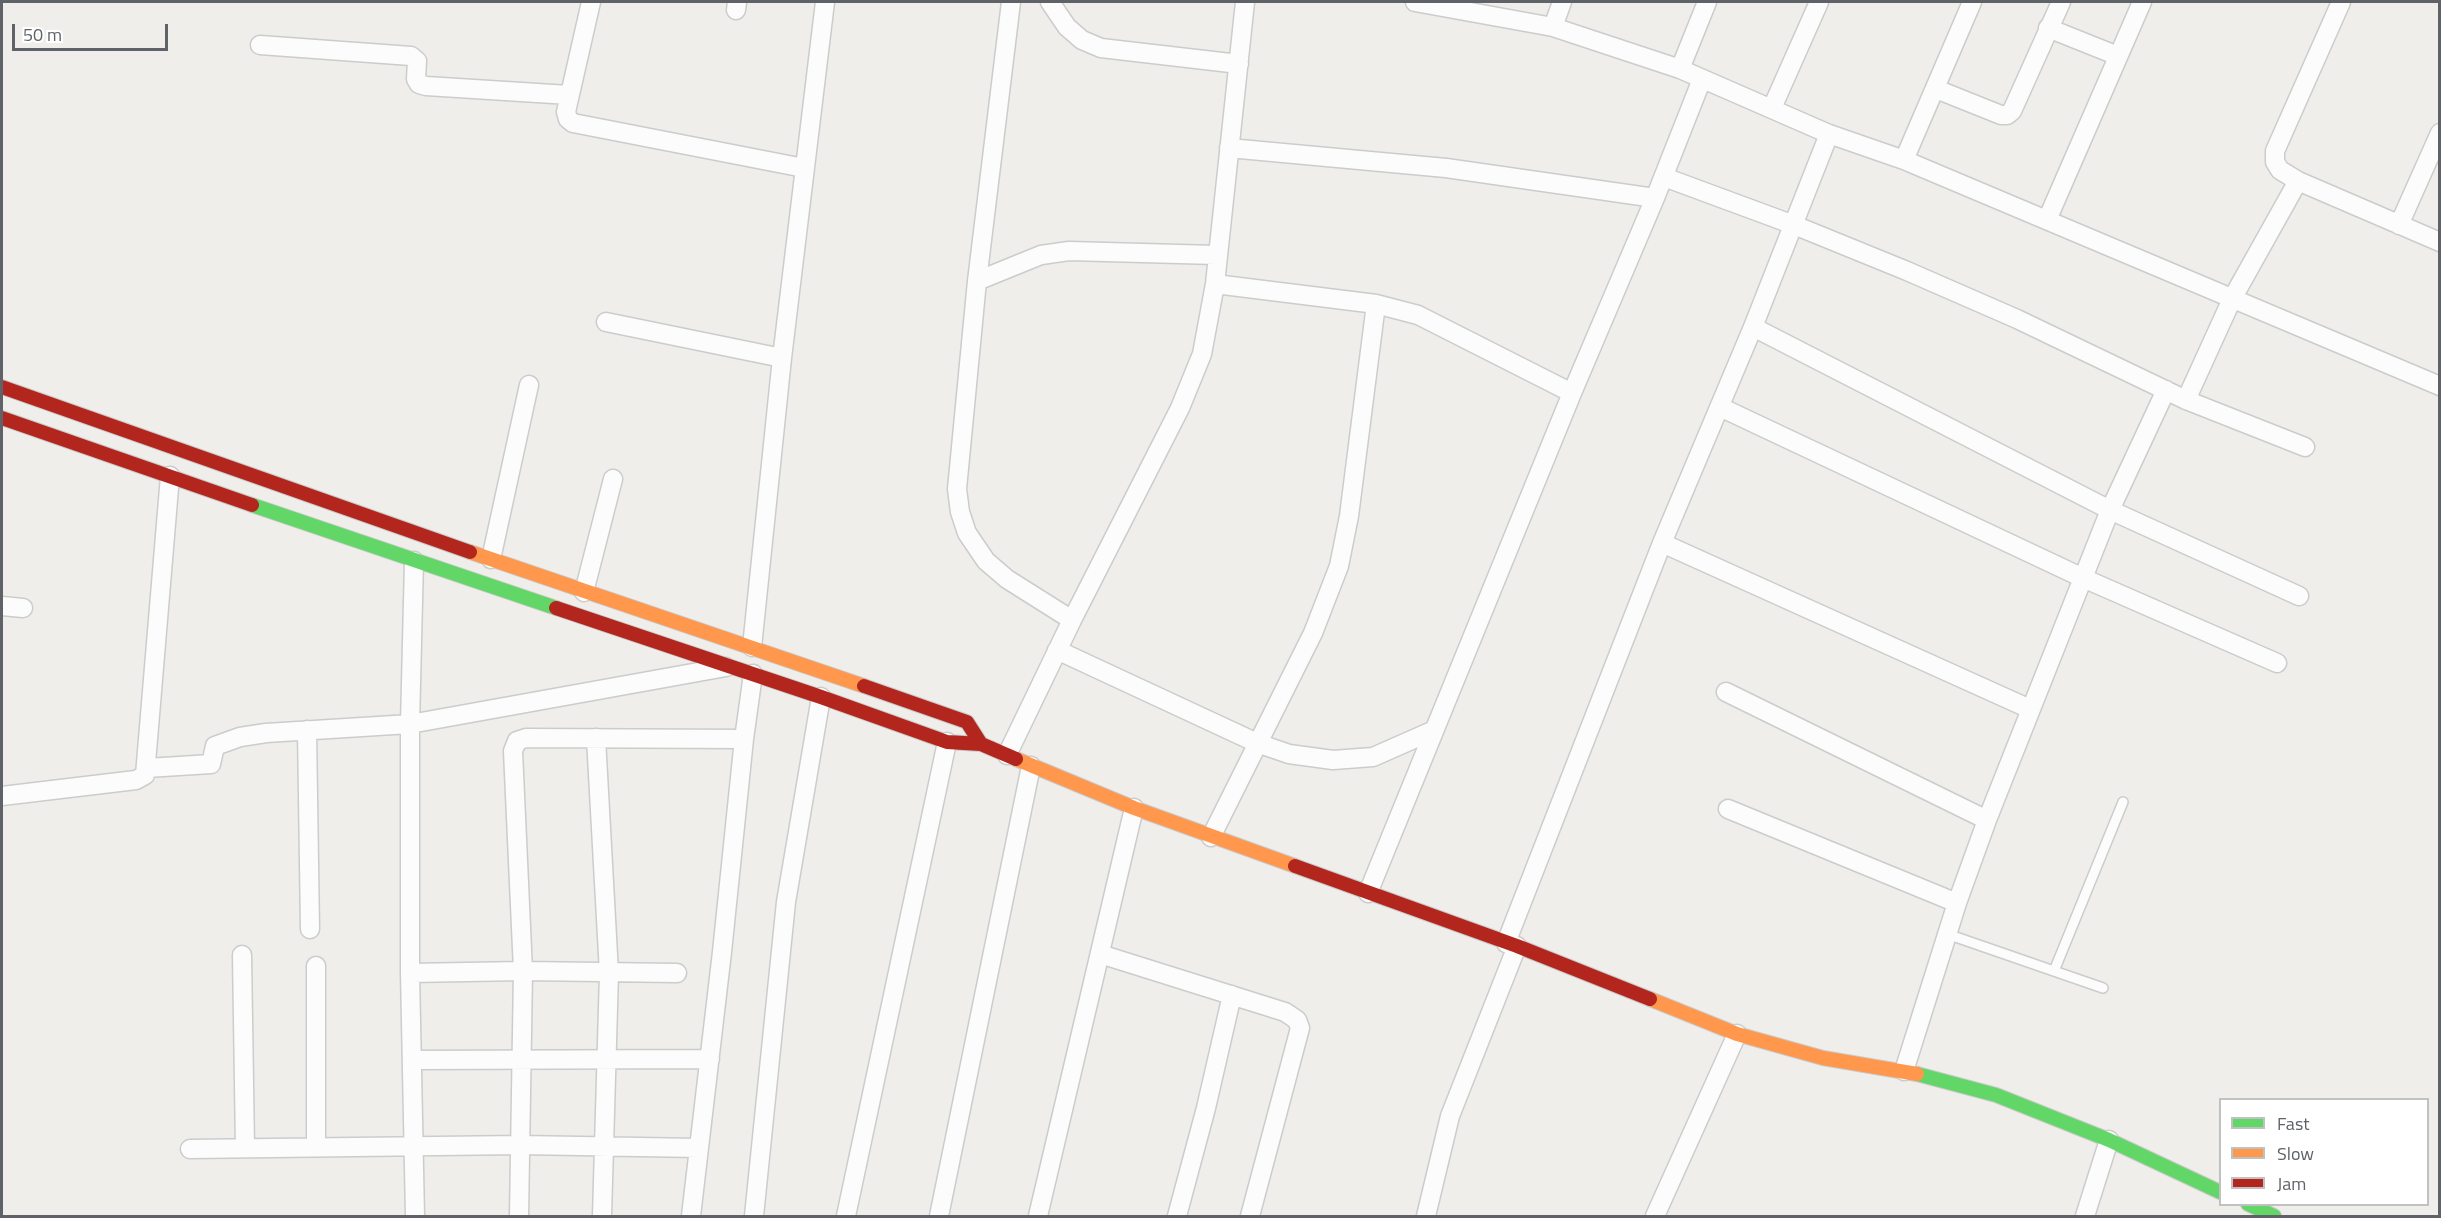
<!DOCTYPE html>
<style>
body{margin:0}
#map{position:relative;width:2441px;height:1218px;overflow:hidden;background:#efeeea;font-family:"Titillium Web",sans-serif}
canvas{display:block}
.frame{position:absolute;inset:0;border:3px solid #5f6368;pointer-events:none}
.legend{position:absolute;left:2219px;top:1098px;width:210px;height:108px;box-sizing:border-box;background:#fff;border:2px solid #bfc1c3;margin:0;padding:8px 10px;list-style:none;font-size:18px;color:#5f6368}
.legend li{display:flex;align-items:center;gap:12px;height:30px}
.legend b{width:30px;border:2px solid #bfc1c3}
.scale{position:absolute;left:12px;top:24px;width:156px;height:27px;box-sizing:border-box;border:3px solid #5f6368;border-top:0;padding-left:8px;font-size:18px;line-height:21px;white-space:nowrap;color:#5f6368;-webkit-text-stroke:4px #fff;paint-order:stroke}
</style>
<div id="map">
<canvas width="2441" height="1218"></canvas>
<div class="frame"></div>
<ul class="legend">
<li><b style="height:8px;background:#63d668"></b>Fast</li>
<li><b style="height:8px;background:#ff974d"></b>Slow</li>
<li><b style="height:8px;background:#b3261e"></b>Jam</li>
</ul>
<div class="scale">50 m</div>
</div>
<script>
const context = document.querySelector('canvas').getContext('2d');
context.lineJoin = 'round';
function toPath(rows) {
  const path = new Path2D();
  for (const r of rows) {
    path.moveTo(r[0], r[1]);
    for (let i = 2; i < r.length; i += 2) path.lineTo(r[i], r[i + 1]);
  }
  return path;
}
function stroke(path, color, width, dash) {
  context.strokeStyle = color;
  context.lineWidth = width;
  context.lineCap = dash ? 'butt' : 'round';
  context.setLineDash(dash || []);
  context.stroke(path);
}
const lane = toPath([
 [1947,934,2103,988],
 [2054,971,2123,802]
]);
const street = toPath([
 [591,2,566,112,568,119,573,123,804,168],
 [1011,2,977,281,957,489,960,512,967,533,986,561,1007,579,1072,620],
 [1050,2,1067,27,1082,40,1101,48,1239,64],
 [1415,2,1553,27,1680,69,1829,134,1904,160,2440,386],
 [2341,2,2275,151,2275,162,2280,170,2298,181,2440,242],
 [736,10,737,2],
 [1553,27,1562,2],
 [2048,28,2118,56],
 [260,45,411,56,417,61,416,79,419,84,426,86,569,95],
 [1680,69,1707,2],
 [1936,89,2001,115,2007,115,2012,111,2061,2],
 [1772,108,1819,2],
 [1229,148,1446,168,1655,198],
 [1904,160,1972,2],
 [1664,177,1794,225,1907,271,2017,319,2186,400,2305,447],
 [2047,220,2142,2],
 [2399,225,2440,133],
 [977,281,1041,255,1069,251,1216,255],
 [1215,284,1376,304,1418,315,1572,393],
 [606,322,782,358],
 [1753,327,2110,510,2299,596],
 [2186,400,2232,299,2298,181],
 [1720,407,2083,578,2277,663],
 [1662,543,2030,709],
 [491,559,529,385],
 [414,561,410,724,410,973,415,1216],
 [584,592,613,479],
 [2,606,23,608],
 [752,647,782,358,825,2],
 [1057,650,1257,743,1289,754,1333,760,1373,757,1432,731],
 [1726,692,1987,820],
 [307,730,310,929],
 [596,738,609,973,602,1216],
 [1007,755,1072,620,1180,408,1202,354,1215,284,1245,2],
 [147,768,211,764,215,746,240,737,266,733,410,724,726,667],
 [2,796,136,780,145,775,170,476],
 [1728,809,1957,903],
 [1211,837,1313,633,1339,566,1349,516,1376,304],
 [1368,893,1572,393,1655,198,1702,79],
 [1506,943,1662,543,1753,327,1829,134],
 [1100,954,1285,1012,1297,1020,1300,1028,1250,1216],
 [242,955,245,1148],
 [410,973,523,971,677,973],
 [412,1060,710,1059],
 [1904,1071,1957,903,1987,820,2110,510,2166,390],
 [316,1147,316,966],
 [190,1149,520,1145,699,1148],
 [519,1216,523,971,513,751,517,741,526,738,744,739],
 [691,1216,722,952,744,739,753,674],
 [754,1216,786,902,821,697],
 [846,1216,947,742],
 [939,1216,1031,766],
 [1038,1216,1134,808],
 [1177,1216,1206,1108,1232,995],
 [1426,1216,1450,1116,1517,946],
 [1655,1216,1737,1034],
 [2085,1216,2109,1140]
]);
const fast = toPath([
 [252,505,556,608],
 [1917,1074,1996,1095,2109,1140,2220,1192],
 [2248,1204,2274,1216]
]);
const slow = toPath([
 [470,552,864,686],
 [1016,759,1134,808,1295,866],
 [1650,999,1737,1034,1823,1058,1917,1074]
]);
const jam = toPath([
 [2,387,470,552],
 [2,418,252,505],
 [556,608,821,697,947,742,981,744,1016,759],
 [864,686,967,722,981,744],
 [1295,866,1517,946,1650,999]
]);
stroke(lane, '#cbcccc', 12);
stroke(street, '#cbcccc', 21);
stroke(fast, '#cacacb', 16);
stroke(slow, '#cacacb', 16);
stroke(jam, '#cacacb', 16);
stroke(lane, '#fdfcfc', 9);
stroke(street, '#fdfcfc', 18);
stroke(fast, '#63d668', 14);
stroke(slow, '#ff974d', 14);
stroke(jam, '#b3261e', 14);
</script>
